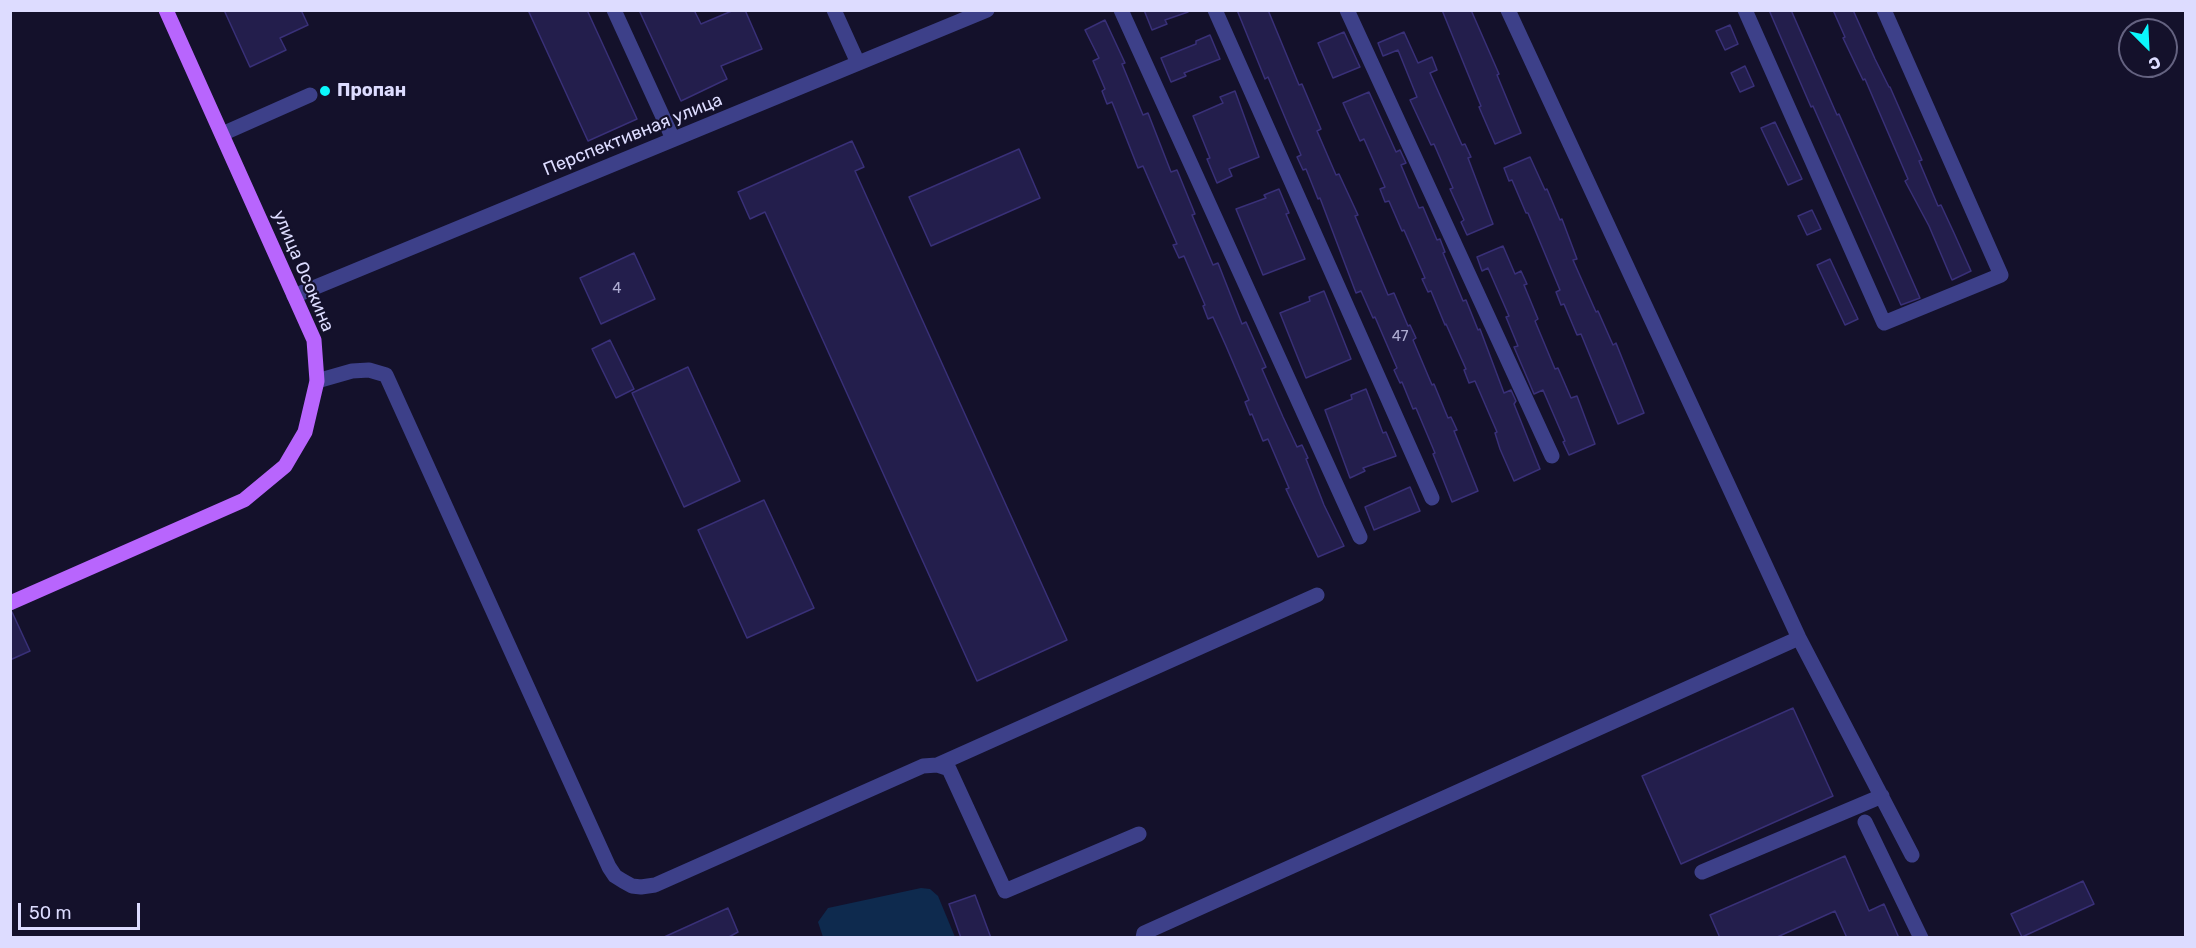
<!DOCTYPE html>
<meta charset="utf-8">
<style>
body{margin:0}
#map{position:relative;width:2196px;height:948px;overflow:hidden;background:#14112b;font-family:Rubik,sans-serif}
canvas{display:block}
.frame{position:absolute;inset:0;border:12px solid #dddcff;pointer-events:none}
.north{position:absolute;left:2118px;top:18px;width:60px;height:60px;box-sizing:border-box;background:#14112b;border:2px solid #646280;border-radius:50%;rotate:156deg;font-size:16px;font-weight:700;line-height:24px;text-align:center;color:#dddcff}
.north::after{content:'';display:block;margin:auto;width:21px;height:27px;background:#0bf7fc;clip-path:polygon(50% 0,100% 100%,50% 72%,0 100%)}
.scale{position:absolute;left:18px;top:903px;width:122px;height:27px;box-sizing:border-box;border:3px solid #dddcff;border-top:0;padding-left:8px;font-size:18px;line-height:21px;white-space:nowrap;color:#dddcff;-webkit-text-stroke:4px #14112b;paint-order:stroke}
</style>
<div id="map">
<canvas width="2196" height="948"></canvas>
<div class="frame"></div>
<div class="north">С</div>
<div class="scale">50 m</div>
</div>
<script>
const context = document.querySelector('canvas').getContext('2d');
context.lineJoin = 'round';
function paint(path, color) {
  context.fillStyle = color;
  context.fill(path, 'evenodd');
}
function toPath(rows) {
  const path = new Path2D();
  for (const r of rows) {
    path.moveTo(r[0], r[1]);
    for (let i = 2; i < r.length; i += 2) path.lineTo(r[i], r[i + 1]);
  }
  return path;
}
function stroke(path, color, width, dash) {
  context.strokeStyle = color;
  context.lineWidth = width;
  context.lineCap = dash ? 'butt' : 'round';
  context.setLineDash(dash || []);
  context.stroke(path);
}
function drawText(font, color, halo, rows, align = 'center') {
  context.font = font + ' Rubik,sans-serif';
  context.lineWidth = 4.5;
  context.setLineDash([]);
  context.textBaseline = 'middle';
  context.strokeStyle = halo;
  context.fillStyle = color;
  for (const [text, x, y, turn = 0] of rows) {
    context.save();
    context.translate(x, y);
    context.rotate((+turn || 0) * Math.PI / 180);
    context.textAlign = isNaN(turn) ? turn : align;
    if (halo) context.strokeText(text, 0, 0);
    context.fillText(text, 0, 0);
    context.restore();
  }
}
const water = toPath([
 [921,888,930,889,938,896,955,937,823,937,818,922,828,908]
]);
const building = toPath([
 [224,10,301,10,308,25,280,38,286,50,250,67,224,10],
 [528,10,587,10,637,119,588,141,528,10],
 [639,10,694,10,701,24,734,10,745,10,762,49,721,66,727,79,681,101,639,10],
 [1144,10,1188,10,1188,12,1165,20,1167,24,1152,30,1144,10],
 [1237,10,1268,10,1299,85,1302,84,1321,129,1317,131,1336,175,1339,174,1358,215,1355,216,1388,295,1394,293,1408,326,1410,325,1416,338,1413,340,1432,385,1434,384,1448,418,1451,417,1457,430,1454,431,1478,491,1452,502,1433,454,1435,453,1416,408,1413,409,1402,382,1400,383,1394,370,1397,368,1375,317,1373,318,1361,291,1356,293,1320,198,1318,199,1306,169,1303,170,1297,157,1301,155,1289,127,1268,77,1265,79,1237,10],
 [1442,10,1471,10,1499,74,1497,75,1521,133,1495,144,1479,107,1481,106,1442,10],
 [1769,10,1791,10,1837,115,1839,114,1920,298,1901,305,1813,106,1811,107,1769,10],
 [1833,10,1853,10,1875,59,1889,87,1890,87,1922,160,1919,161,1938,206,1941,205,1954,233,1971,271,1952,280,1929,226,1905,181,1908,179,1865,79,1863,80,1843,38,1845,37,1833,10],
 [1105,20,1125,63,1122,64,1143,115,1148,113,1171,172,1177,170,1195,214,1192,215,1213,265,1218,263,1242,324,1246,322,1266,367,1262,369,1283,417,1297,447,1302,445,1308,458,1306,459,1324,505,1344,546,1318,557,1286,489,1289,488,1268,439,1263,441,1252,414,1250,415,1245,402,1249,400,1226,346,1213,317,1208,319,1203,306,1205,305,1184,256,1179,258,1173,245,1177,244,1143,166,1138,168,1112,102,1107,104,1102,91,1105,89,1093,61,1099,58,1085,30,1105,20],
 [1730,25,1738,44,1725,50,1716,31,1730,25],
 [1344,32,1360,67,1333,78,1318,43,1344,32],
 [1404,32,1418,63,1432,57,1437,70,1430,73,1462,145,1465,144,1471,157,1468,158,1493,224,1467,235,1461,222,1464,220,1450,189,1453,188,1434,144,1431,145,1410,100,1417,97,1398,50,1383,56,1378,43,1404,32],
 [1210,35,1220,59,1184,73,1186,76,1171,82,1161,58,1196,44,1196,41,1210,35],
 [1745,66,1754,86,1740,92,1731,73,1745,66],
 [1235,91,1259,157,1229,169,1232,176,1217,183,1207,159,1210,158,1193,116,1223,103,1220,97,1235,91],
 [1369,92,1396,152,1400,150,1406,163,1401,165,1419,208,1423,207,1437,240,1440,239,1445,252,1443,253,1463,301,1466,300,1478,330,1480,329,1504,393,1511,390,1516,401,1514,404,1540,469,1514,481,1500,449,1495,433,1497,432,1475,381,1469,383,1464,370,1466,369,1446,324,1445,325,1431,291,1428,292,1422,279,1425,278,1404,230,1402,231,1389,201,1385,202,1380,189,1385,187,1364,139,1360,141,1343,103,1369,92],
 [1775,122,1802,179,1788,185,1761,128,1775,122],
 [852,141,864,167,855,171,1067,640,977,681,765,212,750,219,738,192,852,141],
 [1019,149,1040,198,931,246,909,197,1019,149],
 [1530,157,1545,190,1547,189,1560,220,1562,219,1577,259,1573,260,1596,312,1598,311,1613,345,1616,343,1644,413,1618,424,1581,334,1577,335,1564,304,1561,305,1556,292,1560,290,1528,213,1526,213,1512,180,1509,181,1504,168,1530,157],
 [1279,189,1289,213,1286,214,1305,259,1263,275,1236,209,1266,198,1264,195,1279,189],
 [1812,210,1821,229,1807,235,1798,216,1812,210],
 [1503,246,1515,274,1521,271,1527,284,1524,285,1538,319,1535,321,1555,369,1558,368,1571,398,1577,396,1595,444,1569,455,1563,442,1565,441,1543,390,1534,394,1529,382,1514,347,1518,346,1506,317,1509,316,1488,268,1482,271,1477,257,1503,246],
 [634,253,655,299,601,324,580,278,634,253],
 [1830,259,1858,319,1845,325,1817,265,1830,259],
 [1324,291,1351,359,1306,378,1280,313,1310,301,1309,297,1324,291],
 [610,340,634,389,616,398,592,349,610,340],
 [688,367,740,481,684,507,632,393,688,367],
 [1366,389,1383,433,1386,432,1396,456,1363,468,1365,471,1350,478,1325,410,1352,399,1351,395,1366,389],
 [1410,487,1420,511,1374,530,1365,507,1410,487],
 [764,500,814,608,747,638,698,530,764,500],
 [12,612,30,651,10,660,10,613,12,612],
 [1793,708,1833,796,1681,864,1642,776,1793,708],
 [1845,856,1869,911,1884,904,1899,938,1847,938,1835,911,1775,938,1720,938,1710,915,1845,856],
 [2083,881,2094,904,2022,937,2011,914,2083,881],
 [975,895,991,938,961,938,949,904,975,895],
 [728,908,738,932,727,938,662,938,728,908]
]);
const minor = toPath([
 [614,10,673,139],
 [834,10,858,63],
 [1121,10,1360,537],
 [1215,10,1432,498],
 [1347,10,1552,456],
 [1508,10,1799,638,1912,855],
 [1745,10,1884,323,2001,275,1884,10],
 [222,134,310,95],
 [294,296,987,10],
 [317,381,352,371,369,370,386,375,609,867,615,876,623,881,632,886,641,887,655,885,923,766,937,765,949,769,1005,891,1139,834],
 [937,765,1317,595],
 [1865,822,1921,938],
 [1702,872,1882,796],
 [1143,938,1144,933,1799,638]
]);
const major = toPath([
 [10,603,244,500,285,466,305,432,317,381,314,340,166,10]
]);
const markers = [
 [325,91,6,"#0bf7fc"]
];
const numberNames = [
 ["4",617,289],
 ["47",1400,337]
];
const poiNames = [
 ["Пропан",337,91]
];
const streetNames = [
 ["Перспективная улица",633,135,-22],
 ["улица Осокина",303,271,67]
];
paint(water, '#0e2a4e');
paint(building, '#231e4c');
stroke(building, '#393078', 1.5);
stroke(minor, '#3d4089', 15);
stroke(major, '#b865fd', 15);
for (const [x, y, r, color] of markers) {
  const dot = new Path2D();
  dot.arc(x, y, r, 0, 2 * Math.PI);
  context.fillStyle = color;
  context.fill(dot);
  stroke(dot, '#14112b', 2);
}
drawText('15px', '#aeacd2', null, numberNames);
drawText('bold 18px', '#dddcff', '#14112b', poiNames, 'left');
drawText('18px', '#dddcff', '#14112b', streetNames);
</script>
